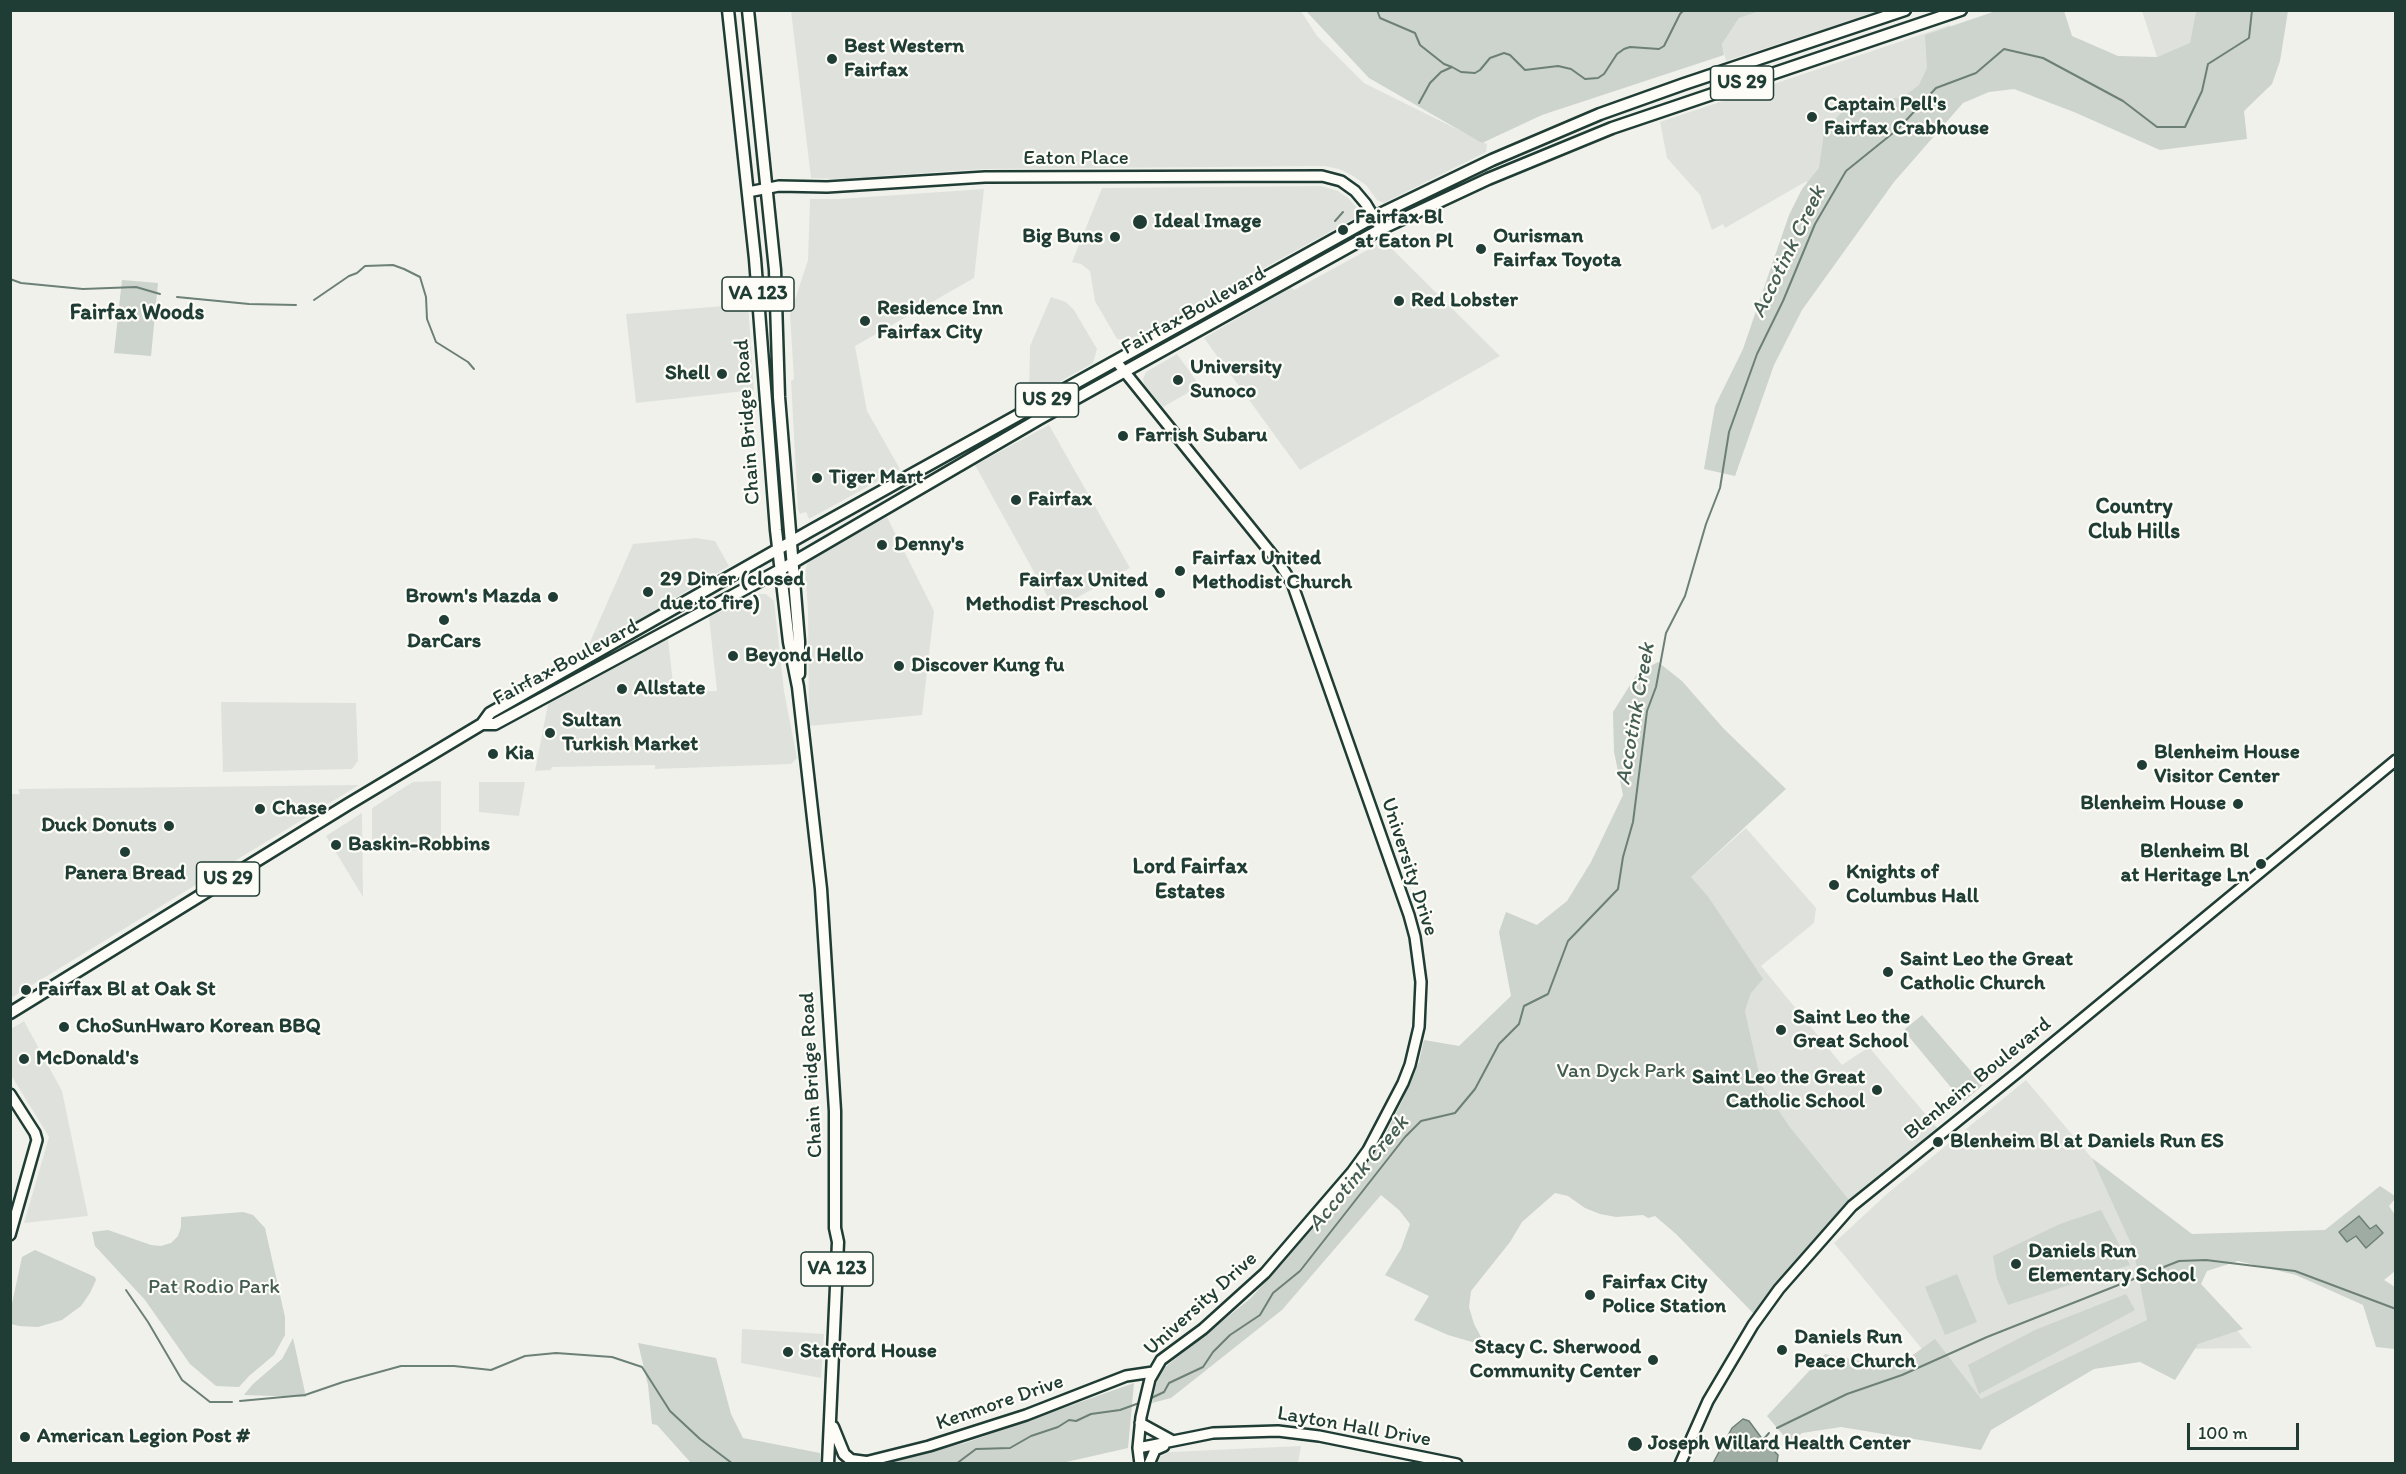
<!DOCTYPE html>
<style>
body{margin:0}
#map{position:relative;width:2406px;height:1474px;overflow:hidden;background:#f0f1eb;font-family:Itim,sans-serif}
canvas{display:block}
.frame{position:absolute;inset:0;border:12px solid #1f3d34;pointer-events:none}
.scale{position:absolute;left:2187px;top:1423px;width:112px;height:27px;box-sizing:border-box;border:3px solid #1f3d34;border-top:0;padding-left:8px;font-size:18px;line-height:21px;white-space:nowrap;color:#1f3d34;-webkit-text-stroke:4px #fdfcf7;paint-order:stroke}
</style>
<div id="map">
<canvas width="2406" height="1474"></canvas>
<div class="frame"></div>
<div class="scale">100 m</div>
</div>
<script>
const context = document.querySelector('canvas').getContext('2d');
context.lineJoin = 'round';
function paint(path, color) {
  context.fillStyle = color;
  context.fill(path, 'evenodd');
}
function toPath(rows) {
  const path = new Path2D();
  for (const r of rows) {
    path.moveTo(r[0], r[1]);
    for (let i = 2; i < r.length; i += 2) path.lineTo(r[i], r[i + 1]);
  }
  return path;
}
function stroke(path, color, width, dash) {
  context.strokeStyle = color;
  context.lineWidth = width;
  context.lineCap = dash ? 'butt' : 'round';
  context.setLineDash(dash || []);
  context.stroke(path);
}
function drawText(font, color, halo, rows, align = 'center') {
  context.font = font + ' Itim,sans-serif';
  context.lineWidth = 4.5;
  context.setLineDash([]);
  context.textBaseline = 'middle';
  context.strokeStyle = halo;
  context.fillStyle = color;
  for (const [text, x, y, turn = 0] of rows) {
    context.save();
    context.translate(x, y);
    context.rotate((+turn || 0) * Math.PI / 180);
    context.textAlign = isNaN(turn) ? turn : align;
    if (halo) context.strokeText(text, 0, 0);
    context.fillText(text, 0, 0);
    context.restore();
  }
}
const built = toPath([
 [791,11,1301,11,1317,36,1364,83,1487,144,1486,152,1384,203,1377,200,1366,185,1353,176,1339,169,1324,166,983,169,839,179,811,178],
 [1760,11,1880,11,1726,61,1722,44,1739,18],
 [2142,11,2196,11,2190,44,2157,57],
 [1950,25,1966,73,1852,183,1805,182,1725,228,1723,224,1712,230,1700,195,1667,158,1660,122],
 [1321,186,1338,191,1348,198,1358,209,1357,217,1131,341,1117,339,1095,301,1090,271,1081,264,1072,262,1102,188],
 [984,189,974,278,855,346,867,411,900,469,809,519,806,512,800,514,798,510,791,381,794,379,790,315,808,260,810,199,839,199],
 [1384,241,1500,356,1300,470,1204,338,1291,287,1294,290],
 [1051,297,1066,302,1074,310,1097,349,1093,363,1029,399,1030,346],
 [748,304,754,390,636,403,626,314],
 [1177,354,1200,386,1163,407,1144,384,1143,379,1146,372],
 [1049,425,1130,568,1055,610,975,465],
 [887,517,934,611,922,715,809,726,808,610,805,571,807,564,813,558],
 [696,538,715,541,729,566,586,651,633,544],
 [757,594,766,594,774,601,784,691,797,758,791,764,655,769,655,765,552,767,551,770,535,771,548,704,668,639,674,692,717,691,709,617],
 [221,702,356,703,358,761,352,769,223,772],
 [441,781,441,850,372,851,372,808,413,782],
 [479,782,525,782,519,816,479,812],
 [359,785,11,998,10,794,20,794,18,789],
 [362,813,363,897,326,836],
 [1746,828,1816,908,1814,923,1761,966,1842,1065,1869,1047,1938,1129,1850,1201,1790,1127,1762,1086,1745,1011,1751,993,1691,877],
 [24,1021,62,1091,88,1216,24,1223,49,1137,11,1075,11,1029],
 [2026,1080,2252,1348,2105,1350,1986,1426,1834,1243,1888,1193],
 [742,1329,824,1334,821,1378,741,1363],
 [1301,1446,1298,1463,1154,1463,1157,1458,1170,1452]
]);
const green = toPath([
 [1306,11,1760,11,1739,18,1722,44,1724,55,1542,115,1482,143,1369,78],
 [1996,11,2064,11,2072,36,2118,56,2157,57,2190,43,2196,11,2288,11,2280,61,2272,84,2244,111,2247,139,2160,150,2074,112,2014,89,1989,92,1963,103,1894,182,1802,310,1774,365,1735,476,1704,469,1715,406,1743,349,1789,215,1802,189,1819,168,1824,133,1844,109,1882,99,1902,98,1919,85,1927,68,1925,35],
 [122,280,158,283,151,356,114,353],
 [1658,662,1682,681,1724,729,1786,789,1691,877,1709,898,1763,979,1751,993,1745,1011,1762,1086,1790,1127,1850,1201,1753,1313,1676,1234,1655,1216,1648,1218,1643,1215,1616,1217,1600,1214,1585,1208,1568,1196,1555,1193,1522,1222,1510,1242,1471,1291,1469,1307,1474,1324,1486,1346,1448,1335,1414,1320,1429,1296,1385,1275,1401,1249,1410,1224,1399,1210,1381,1195,1282,1310,1171,1398,1152,1403,1159,1372,1251,1298,1359,1176,1385,1136,1403,1099,1419,1062,1424,1040,1459,1046,1511,996,1499,932,1506,912,1537,925,1567,901,1591,862,1623,795,1614,752,1613,712,1637,674],
 [1922,1015,1983,1085,1963,1102,1905,1032,1905,1029],
 [2092,1158,2192,1234,2325,1230,2380,1186,2395,1196,2395,1199,2389,1206,2395,1215,2395,1271,2384,1280,2395,1287,2395,1349,2376,1347,2363,1305,2296,1275,2238,1261,2207,1271,2201,1284,2243,1329,2198,1344,2175,1380,2140,1362,2094,1369,1991,1430,1981,1450,1841,1427,1802,1433,1790,1443,1767,1416,1825,1354,1876,1364,1910,1357,1935,1339,1981,1399,2147,1320,2133,1248],
 [2101,1210,2130,1265,2008,1305,1997,1279,1993,1256,2060,1224],
 [243,1212,253,1215,265,1228,285,1317,285,1335,274,1355,249,1376,239,1387,216,1386,190,1364,145,1300,95,1246,92,1232,108,1230,151,1245,161,1246,171,1243,178,1236,181,1227,181,1217],
 [35,1250,95,1277,96,1280,90,1293,81,1306,62,1320,38,1327,19,1326,11,1324,10,1313,22,1257],
 [1957,1274,1977,1322,1945,1335,1925,1287],
 [2126,1294,2135,1310,1979,1394,1968,1365,2035,1330],
 [293,1338,306,1397,244,1395,253,1384,282,1359],
 [638,1343,716,1358,731,1414,743,1438,820,1453,820,1463,691,1463,657,1425,652,1424,648,1385],
 [1134,1383,1128,1448,1062,1463,881,1463,965,1443]
]);
const water = toPath([
 [2359,1216,2370,1229,2376,1225,2383,1233,2366,1248,2356,1236,2347,1242,2339,1232,2359,1216],
 [1743,1419,1749,1421,1763,1440,1778,1455,1777,1463,1713,1463,1732,1428,1743,1419]
]);
const stream = toPath([
 [1377,10,1380,18,1415,33,1420,45,1444,64,1452,67],
 [1419,103,1430,83,1441,72,1452,67,1461,72,1475,73,1480,70,1490,58,1504,53,1510,55,1525,70,1558,66,1571,69,1585,79,1598,78,1604,74,1617,54,1624,49,1630,47,1659,49,1664,46,1680,14,1684,10],
 [1335,221,1343,212],
 [10,279,21,283,83,289,136,287,160,294],
 [177,297,249,304,296,305],
 [314,300,349,276,357,273,365,266,393,265,404,269,420,277,426,297,427,319,436,342,468,362,474,369],
 [126,1290,148,1322,182,1380,210,1402,232,1402],
 [1147,1400,1164,1392,1169,1383,1203,1367,1213,1352,1230,1335,1260,1315,1273,1293,1300,1271,1405,1137,1421,1121,1455,1113,1475,1089,1499,1044,1519,1024,1524,1006,1548,994,1568,941,1618,889,1623,857,1633,822,1647,711,1656,687,1666,633,1685,596,1706,524,1720,488,1729,432,1757,354,1783,301,1815,224,1846,171,1898,129,1936,88,1976,73,2004,49,2043,58,2123,101,2157,127,2185,127,2202,91,2208,64,2249,38,2252,10],
 [240,1401,305,1395,343,1382,401,1366,454,1366,491,1370,525,1356,556,1353,612,1357,642,1367,670,1411,700,1439,733,1464],
 [1777,1428,1847,1394,1902,1375,1987,1337,2179,1261,2206,1260,2295,1271,2396,1309],
 [1762,1441,1769,1433],
 [956,1464,976,1449,1010,1448,1031,1436,1058,1427,1069,1420,1076,1421,1091,1414,1120,1410,1142,1402]
]);
const secondary = toPath([
 [748,192,779,186,827,187,985,177,1322,176,1341,181,1355,191,1366,204,1381,229],
 [1116,361,1279,563,1292,583,1409,915,1415,937,1421,982,1419,1027,1410,1065,1403,1083,1368,1150,1352,1172,1265,1273,1203,1329,1161,1360,1150,1379,1141,1417,1138,1448,1140,1464],
 [10,1094,35,1133,37,1140,10,1235],
 [1140,1423,1171,1440],
 [1138,1448,1213,1433,1278,1431,1319,1436,1457,1464],
 [861,1463,929,1446,1026,1415,1126,1376,1153,1372],
 [1149,1464,1155,1450,1164,1446],
 [1680,1464,1708,1401,1753,1325,1779,1289,1852,1206,2018,1072,2396,760]
]);
const primary = toPath([
 [728,10,755,259,776,530,789,642,798,687,821,889,835,1111,835,1228,838,1242,828,1464],
 [748,10,775,270,779,397,799,641,799,674],
 [482,724,495,724,780,570,1039,419,1381,229,1488,179,1612,128,1961,10],
 [10,1013,347,805,482,724,490,713,810,531,1374,217,1492,160,1600,114,1684,84,1905,10],
 [833,1427,844,1454,851,1460,866,1462]
]);
const markers = [
 [832,59,6,"#1f3d34"],
 [1812,117,6,"#1f3d34"],
 [1140,222,8,"#1f3d34"],
 [1343,230,6,"#1f3d34"],
 [1115,237,6,"#1f3d34"],
 [1481,249,6,"#1f3d34"],
 [1399,301,6,"#1f3d34"],
 [865,321,6,"#1f3d34"],
 [722,374,6,"#1f3d34"],
 [1178,380,6,"#1f3d34"],
 [1123,436,6,"#1f3d34"],
 [817,478,6,"#1f3d34"],
 [1016,500,6,"#1f3d34"],
 [882,545,6,"#1f3d34"],
 [1180,571,6,"#1f3d34"],
 [648,592,6,"#1f3d34"],
 [1160,593,6,"#1f3d34"],
 [553,597,6,"#1f3d34"],
 [444,620,6,"#1f3d34"],
 [733,656,6,"#1f3d34"],
 [899,666,6,"#1f3d34"],
 [622,689,6,"#1f3d34"],
 [550,733,6,"#1f3d34"],
 [493,754,6,"#1f3d34"],
 [2142,765,6,"#1f3d34"],
 [2238,804,6,"#1f3d34"],
 [260,809,6,"#1f3d34"],
 [169,826,6,"#1f3d34"],
 [336,845,6,"#1f3d34"],
 [125,852,6,"#1f3d34"],
 [2261,864,6,"#1f3d34"],
 [1834,885,6,"#1f3d34"],
 [1888,972,6,"#1f3d34"],
 [26,990,6,"#1f3d34"],
 [64,1027,6,"#1f3d34"],
 [1781,1030,6,"#1f3d34"],
 [24,1059,6,"#1f3d34"],
 [1877,1090,6,"#1f3d34"],
 [1938,1142,6,"#1f3d34"],
 [2016,1264,6,"#1f3d34"],
 [1590,1295,6,"#1f3d34"],
 [1782,1350,6,"#1f3d34"],
 [788,1352,6,"#1f3d34"],
 [1653,1360,6,"#1f3d34"],
 [25,1437,6,"#1f3d34"],
 [1635,1444,8,"#1f3d34"]
];
const shields = [
 [1742,83,63],
 [758,294,72],
 [1047,400,63],
 [228,879,63],
 [837,1269,72]
];
const shieldNames = [
 ["US 29",1742,83],
 ["VA 123",758,294],
 ["US 29",1047,400],
 ["US 29",228,879],
 ["VA 123",837,1269]
];
const poiNames = [
 ["Best Western",844,47],
 ["Fairfax",844,71],
 ["Captain Pell's",1824,105],
 ["Fairfax Crabhouse",1824,129],
 ["Fairfax Bl",1355,218],
 ["at Eaton Pl",1355,242],
 ["Ideal Image",1154,222],
 ["Big Buns",1103,237,"right"],
 ["Ourisman",1493,237],
 ["Fairfax Toyota",1493,261],
 ["Red Lobster",1411,301],
 ["Residence Inn",877,309],
 ["Fairfax City",877,333],
 ["University",1190,368],
 ["Sunoco",1190,392],
 ["Shell",710,374,"right"],
 ["Farrish Subaru",1135,436],
 ["Tiger Mart",829,478],
 ["Fairfax",1028,500],
 ["Denny's",894,545],
 ["Fairfax United",1192,559],
 ["Methodist Church",1192,583],
 ["29 Diner (closed",660,580],
 ["due to fire)",660,604],
 ["Fairfax United",1148,581,"right"],
 ["Methodist Preschool",1148,605,"right"],
 ["Brown's Mazda",541,597,"right"],
 ["DarCars",444,642,"center"],
 ["Beyond Hello",745,656],
 ["Discover Kung fu",911,666],
 ["Allstate",634,689],
 ["Sultan",562,721],
 ["Turkish Market",562,745],
 ["Blenheim House",2154,753],
 ["Visitor Center",2154,777],
 ["Kia",505,754],
 ["Blenheim House",2226,804,"right"],
 ["Chase",272,809],
 ["Duck Donuts",157,826,"right"],
 ["Baskin-Robbins",348,845],
 ["Blenheim Bl",2249,852,"right"],
 ["at Heritage Ln",2249,876,"right"],
 ["Knights of",1846,873],
 ["Columbus Hall",1846,897],
 ["Panera Bread",125,874,"center"],
 ["Saint Leo the Great",1900,960],
 ["Catholic Church",1900,984],
 ["Fairfax Bl at Oak St",38,990],
 ["Saint Leo the",1793,1018],
 ["Great School",1793,1042],
 ["ChoSunHwaro Korean BBQ",76,1027],
 ["McDonald's",36,1059],
 ["Saint Leo the Great",1865,1078,"right"],
 ["Catholic School",1865,1102,"right"],
 ["Blenheim Bl at Daniels Run ES",1950,1142],
 ["Daniels Run",2028,1252],
 ["Elementary School",2028,1276],
 ["Fairfax City",1602,1283],
 ["Police Station",1602,1307],
 ["Daniels Run",1794,1338],
 ["Peace Church",1794,1362],
 ["Stacy C. Sherwood",1641,1348,"right"],
 ["Community Center",1641,1372,"right"],
 ["Stafford House",800,1352],
 ["American Legion Post #",37,1437],
 ["Joseph Willard Health Center",1648,1444]
];
const streetNames = [
 ["Eaton Place",1076,159],
 ["Fairfax Boulevard",1194,311,-29],
 ["Chain Bridge Road",748,422,-94],
 ["Fairfax Boulevard",566,663,-28],
 ["University Drive",1409,867,72],
 ["Chain Bridge Road",812,1075,-93],
 ["Blenheim Boulevard",1978,1079,-39],
 ["University Drive",1201,1304,-42],
 ["Kenmore Drive",1000,1403,-19],
 ["Layton Hall Drive",1354,1427,10]
];
const parkNames = [
 ["Van Dyck Park",1621,1072],
 ["Pat Rodio Park",214,1288]
];
const waterNames = [
 ["Accotink Creek",1789,252,-64],
 ["Accotink Creek",1636,714,-80],
 ["Accotink Creek",1359,1174,-50]
];
const neighbourhoodNames = [
 ["Fairfax Woods",137,313],
 ["Country",2134,507],
 ["Club Hills",2134,532],
 ["Lord Fairfax",1190,867],
 ["Estates",1190,892]
];
paint(built, '#dfe2dc');
paint(green, '#cdd3cd');
paint(water, '#9faca4');
stroke(water, '#6c8077', 1.5);
stroke(stream, '#6c8077', 2);
stroke(secondary, '#1f3d34', 14);
stroke(primary, '#1f3d34', 15);
stroke(secondary, '#fdfcf7', 9);
stroke(primary, '#fdfcf7', 10);
for (const [x, y, r, color] of markers) {
  const dot = new Path2D();
  dot.arc(x, y, r, 0, 2 * Math.PI);
  context.fillStyle = color;
  context.fill(dot);
  stroke(dot, '#fdfcf7', 2);
}
for (const [x, y, w] of shields) {
  const box = new Path2D();
  box.roundRect(x - w / 2, y - 17, w, 34, 4.5);
  context.fillStyle = '#fdfcf7';
  context.fill(box);
  stroke(box, '#1f3d34', 1.5);
}
drawText('bold 20px', '#1f3d34', null, shieldNames);
drawText('bold 21px', '#1f3d34', '#fdfcf7', poiNames, 'left');
drawText('21px', '#1f3d34', '#fdfcf7', streetNames);
drawText('21px', '#425b53', '#fdfcf7', parkNames);
drawText('italic 22px', '#455e56', '#fdfcf7', waterNames);
drawText('bold 22px', '#1f3d34', '#fdfcf7', neighbourhoodNames);
</script>
